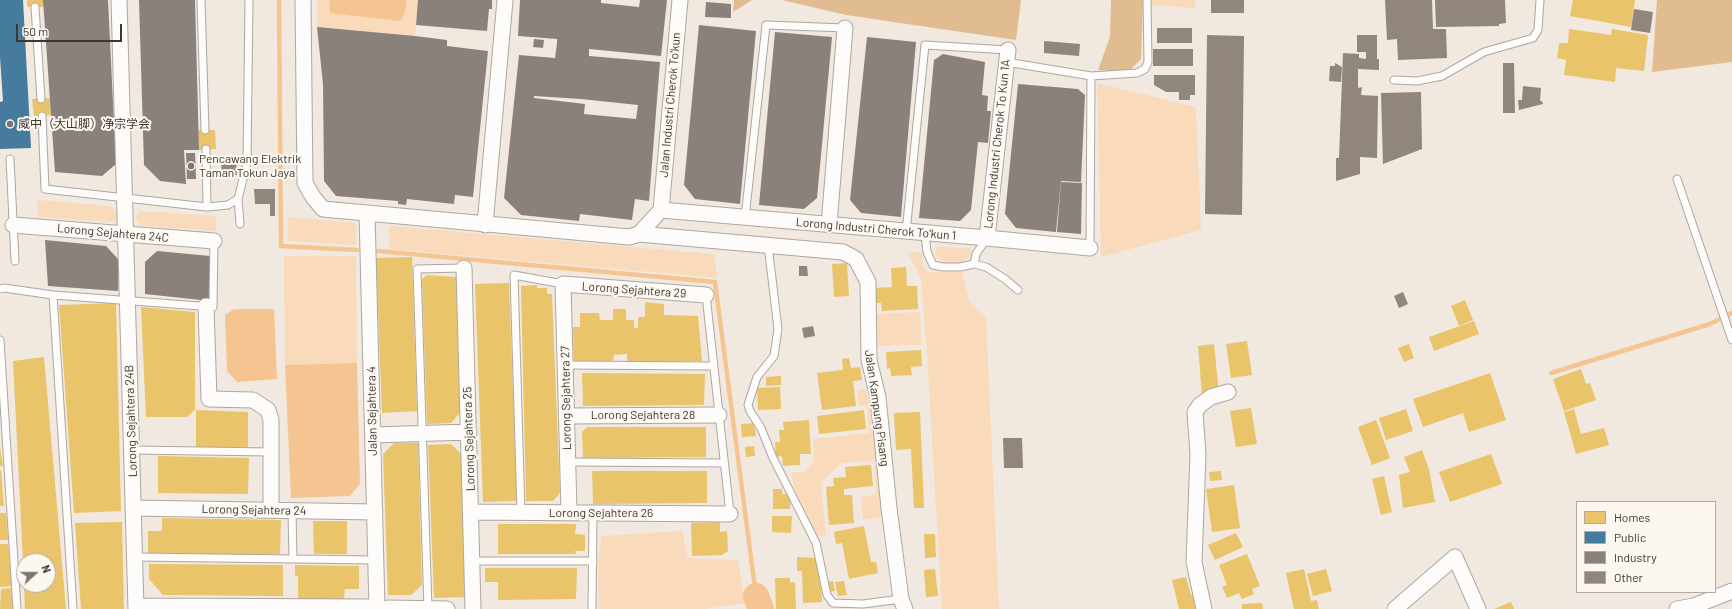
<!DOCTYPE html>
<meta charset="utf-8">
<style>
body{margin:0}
#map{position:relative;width:1732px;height:609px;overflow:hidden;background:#f1e8e0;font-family:Barlow,sans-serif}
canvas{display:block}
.legend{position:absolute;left:1576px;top:501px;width:140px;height:92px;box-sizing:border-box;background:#fdf7f1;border:1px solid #b0aaa4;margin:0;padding:5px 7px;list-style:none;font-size:12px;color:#3c3731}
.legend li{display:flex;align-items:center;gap:8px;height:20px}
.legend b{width:20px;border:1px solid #b0aaa4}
.north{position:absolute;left:16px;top:553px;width:40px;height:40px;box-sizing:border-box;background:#fdf7f1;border:1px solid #b0aaa4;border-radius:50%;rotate:69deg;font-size:11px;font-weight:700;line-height:16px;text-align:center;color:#3c3731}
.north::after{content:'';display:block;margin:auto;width:14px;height:18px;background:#7b756e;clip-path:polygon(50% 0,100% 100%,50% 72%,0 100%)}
.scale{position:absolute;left:16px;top:24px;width:106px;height:18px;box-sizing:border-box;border:2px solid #3c3731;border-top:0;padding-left:5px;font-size:12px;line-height:14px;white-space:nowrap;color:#3c3731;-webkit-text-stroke:3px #fdf7f1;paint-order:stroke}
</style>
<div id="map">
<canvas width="1732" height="609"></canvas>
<ul class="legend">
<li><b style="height:11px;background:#e9c46a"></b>Homes</li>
<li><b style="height:11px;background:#457b9d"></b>Public</li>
<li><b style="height:11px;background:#8a817c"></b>Industry</li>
<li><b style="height:11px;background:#90867b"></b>Other</li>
</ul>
<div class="north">N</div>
<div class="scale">50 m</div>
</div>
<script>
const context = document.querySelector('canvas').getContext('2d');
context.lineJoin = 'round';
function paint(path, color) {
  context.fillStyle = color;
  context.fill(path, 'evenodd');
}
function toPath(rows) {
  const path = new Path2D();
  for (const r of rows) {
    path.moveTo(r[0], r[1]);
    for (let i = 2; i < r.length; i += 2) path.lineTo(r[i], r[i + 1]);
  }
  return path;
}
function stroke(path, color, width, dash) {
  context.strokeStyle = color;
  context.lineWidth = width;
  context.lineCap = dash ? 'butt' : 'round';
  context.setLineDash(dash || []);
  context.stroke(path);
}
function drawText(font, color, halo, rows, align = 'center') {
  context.font = font + ' Barlow,"Noto Sans SC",sans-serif';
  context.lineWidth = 4;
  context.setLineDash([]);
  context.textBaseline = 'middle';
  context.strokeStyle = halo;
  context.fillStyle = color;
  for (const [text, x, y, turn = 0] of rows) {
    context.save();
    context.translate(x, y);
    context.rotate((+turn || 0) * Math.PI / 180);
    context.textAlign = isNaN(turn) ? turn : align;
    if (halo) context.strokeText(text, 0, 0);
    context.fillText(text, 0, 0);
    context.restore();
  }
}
const green = toPath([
 [317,0,418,0,415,36,317,27],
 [1150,0,1196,0,1195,8,1149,5],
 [1097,83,1196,107,1201,230,1101,257],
 [37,200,109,206,117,212,117,220,110,222,38,217],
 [140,211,216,216,216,231,143,226,139,224,136,217],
 [288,217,356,223,356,245,288,241],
 [390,226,714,254,718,278,389,249],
 [936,247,971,248,970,256,963,262,948,265,936,255],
 [908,252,922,253,923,265,927,272,962,272,970,303,986,317,999,609,942,609,927,355,921,280],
 [284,256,356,256,357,363,285,365],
 [920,312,921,345,878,346,877,314],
 [864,389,874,404,885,516,863,520,861,497,876,494,874,461,842,463,821,482,826,536,817,536,794,488,791,472,804,472,814,461,813,439,869,433,867,406,859,405,857,390],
 [682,531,688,558,738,560,745,603,705,609,599,609,598,560,602,536]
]);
const forest = toPath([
 [734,0,752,0,733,12],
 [782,0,1021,0,1016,40,846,15],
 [1111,0,1143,0,1141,59,1130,70,1121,72,1098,70,1110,37],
 [1657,0,1732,0,1732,62,1652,72]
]);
const water = toPath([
 [329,0,405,0,407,2,404,15,400,21,330,13],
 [234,309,274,309,277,379,237,382,227,371,225,315],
 [357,363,360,484,350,496,291,498,285,365]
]);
const homes = toPath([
 [27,0,43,0,44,7,27,7],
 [1573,0,1635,0,1631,27,1570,16],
 [1569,29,1611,35,1612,29,1648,35,1644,71,1616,68,1615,82,1564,75,1566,60,1557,58,1559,43,1568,43],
 [50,98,51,115,34,116,32,99],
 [198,130,215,130,216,149,199,150],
 [412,257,417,411,382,413,376,258],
 [847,263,849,296,834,297,832,264],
 [906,267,907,286,917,286,918,309,882,311,881,303,874,303,873,288,892,287,891,268],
 [427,275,456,277,460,413,451,423,427,424,422,279],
 [509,283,517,501,483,502,475,284],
 [537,285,537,288,547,288,547,294,552,294,560,493,553,501,526,501,521,286],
 [1465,300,1473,320,1459,326,1451,306],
 [645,302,664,304,664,315,698,316,702,361,627,362,627,354,614,355,613,362,574,362,573,327,580,327,580,313,599,313,600,320,613,320,613,309,626,309,626,320,634,320,634,328,638,328,638,317,645,317],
 [116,303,121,511,74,513,59,305],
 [141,307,195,312,195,410,187,417,146,417],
 [1474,321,1479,334,1434,351,1429,337],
 [1247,341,1252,375,1231,378,1226,344],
 [1214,344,1219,394,1202,395,1198,346],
 [1409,344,1414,358,1404,362,1398,348],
 [921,350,922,366,911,367,912,375,891,376,890,368,887,369,886,352],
 [44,357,66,609,25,609,24,585,48,585,48,561,23,561,13,361],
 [849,358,851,368,860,367,862,380,853,381,856,406,822,410,817,373,843,370,842,359],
 [1581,369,1586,384,1590,383,1596,400,1564,411,1553,379],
 [582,373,705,374,704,405,583,406],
 [1490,373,1506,420,1469,432,1463,413,1423,427,1413,399],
 [781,376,781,385,766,386,766,377],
 [780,387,781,409,758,410,757,388],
 [1251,408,1257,444,1236,447,1230,411],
 [1406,409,1413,431,1386,440,1379,418],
 [1574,409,1581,434,1604,428,1609,445,1576,454,1564,412],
 [196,410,248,412,248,447,196,447],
 [864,410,866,429,819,434,817,416],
 [920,412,924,508,914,508,911,449,896,450,894,413],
 [809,420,811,454,800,454,800,465,783,466,782,456,776,457,775,442,780,442,779,430,784,430,783,422],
 [1376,420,1390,458,1372,465,1358,427],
 [754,423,756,436,742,437,741,424],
 [587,427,706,427,706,457,583,458,582,432],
 [394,443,418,443,422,585,411,595,388,595,383,454],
 [451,444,462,455,467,597,434,598,428,445],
 [754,446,755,456,746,457,745,447],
 [0,447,3,466,0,466],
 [1422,450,1429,469,1435,502,1403,508,1399,475,1410,472,1404,457],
 [1491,454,1502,484,1450,502,1439,472],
 [158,456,249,458,248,494,158,493],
 [871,465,873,486,844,489,844,495,852,495,854,523,829,525,826,487,834,486,833,478,846,477,845,467],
 [1,470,4,506,0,506,0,471],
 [592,471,707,471,707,503,593,504],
 [1221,471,1222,480,1210,481,1209,472],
 [1384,476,1392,512,1381,515,1372,479],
 [1234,485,1240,528,1212,532,1206,489],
 [773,489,782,489,782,494,790,494,790,509,773,509],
 [0,513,6,513,8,540,0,540],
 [772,516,792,516,791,533,772,532],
 [162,518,281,520,280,554,148,554,148,531,162,531],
 [313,521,347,521,347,554,314,554],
 [122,522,124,609,81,609,75,523],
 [720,522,720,532,727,531,728,551,722,555,692,556,691,523],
 [498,524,576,524,575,534,585,535,585,551,575,551,576,554,498,554],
 [864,526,871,562,876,562,878,573,849,579,842,543,836,544,834,532],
 [1236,533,1243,547,1215,560,1208,545],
 [924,534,935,534,936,557,925,558],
 [0,544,8,544,12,586,0,587],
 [1247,554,1260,586,1252,589,1254,594,1242,599,1239,593,1227,598,1222,587,1227,585,1219,565],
 [797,557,816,558,820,570,822,602,803,603,802,571,797,571],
 [149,564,283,565,283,596,163,595,149,579],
 [295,565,359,566,359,589,345,589,344,599,298,599,298,576,295,576],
 [485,568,577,568,576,599,498,600,498,582,485,582],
 [935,569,938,596,926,597,924,570],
 [1304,569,1311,601,1317,600,1319,609,1294,609,1286,573],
 [1326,569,1332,591,1313,596,1307,574],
 [1186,577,1191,595,1194,594,1197,609,1179,609,1172,580],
 [775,578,790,578,790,583,795,582,796,609,776,609],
 [833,581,835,591,828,592,826,582],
 [844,581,847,595,838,596,835,582],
 [11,588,13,609,0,609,1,589],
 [1511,602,1514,609,1494,609],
 [1262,603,1263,609,1242,609,1242,604]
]);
const public = toPath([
 [0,0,23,0,31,148,0,149,0,102,3,101,0,57]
]);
const industry = toPath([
 [43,0,108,0,116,164,102,176,55,172],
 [139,0,195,0,199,150,184,150,186,184,160,181,144,165],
 [418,0,492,0,492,9,489,9,487,31,416,25],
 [520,0,601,0,601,3,639,7,640,0,667,0,661,56,589,49,589,56,660,62,649,201,635,199,632,220,580,214,579,221,521,215,504,198,519,55,555,58,557,43,557,39,518,36],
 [534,96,581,99,638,105,636,119,584,114,585,104,534,98],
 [706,2,731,4,731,18,705,17],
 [699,25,756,31,740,204,695,199,684,185],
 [317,27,415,36,447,40,447,46,488,51,473,197,455,195,454,204,407,199,406,205,398,204,398,201,336,196,324,181,323,84],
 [775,32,832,37,817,198,804,209,759,205],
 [867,37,916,42,901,217,861,213,850,200],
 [534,39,544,40,543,48,533,47],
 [943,54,985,62,982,95,988,96,987,111,991,111,988,143,978,142,971,210,960,221,919,218,934,60],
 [1018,84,1078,89,1085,95,1081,182,1061,181,1056,232,1016,228,1005,214],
 [186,153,195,153,196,179,187,179],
 [1061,182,1082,183,1081,234,1057,232],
 [45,240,106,246,119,260,118,291,48,286],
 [157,251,210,256,210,301,145,294,145,262]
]);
const stream = toPath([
 [279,0,281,246,357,250],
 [378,251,715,282,756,596],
 [1551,373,1710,324,1732,313]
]);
const river = toPath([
 [756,596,761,609]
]);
const building = toPath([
 [1211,0,1244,0,1244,13,1211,13],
 [1385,0,1432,0,1433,29,1446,29,1447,58,1398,60,1397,39,1387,40],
 [1435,0,1505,0,1506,23,1499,24,1499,26,1436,27],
 [1634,9,1653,12,1650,33,1631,30],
 [1157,28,1192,28,1192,43,1157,43],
 [1207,35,1244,36,1242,215,1205,214],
 [1357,35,1377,35,1377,59,1379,59,1379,70,1358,69,1358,88,1362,87,1361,95,1378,96,1377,158,1360,157,1360,174,1336,181,1336,158,1339,158,1343,53,1359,54,1359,58,1366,59,1366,52,1357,52],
 [1044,41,1080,44,1079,56,1044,53],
 [1153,49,1193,49,1193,66,1153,66],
 [1335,63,1342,67,1341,82,1329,81,1330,66,1335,66],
 [1503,63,1514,63,1515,113,1503,113],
 [1154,75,1195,75,1195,95,1190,95,1190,100,1179,100,1179,92,1166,92,1154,85],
 [1523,86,1541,88,1540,101,1542,101,1543,104,1519,110,1518,100,1522,100],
 [1421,92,1422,149,1383,164,1381,93],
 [236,161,237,175,222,176,221,162],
 [254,189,275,189,275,216,270,216,270,204,255,204],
 [799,266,807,266,808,276,799,276],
 [1403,292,1408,304,1399,308,1394,296],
 [813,326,815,336,804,338,802,328],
 [1003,438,1022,438,1023,468,1004,468]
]);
const lane = toPath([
 [201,0,205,130],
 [35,7,41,99],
 [1006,62,1091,76,1137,73,1145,69,1148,62,1147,0],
 [1394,80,1417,81,1442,76,1484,52,1533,38,1538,30,1540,0],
 [42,116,45,189,207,207,228,205,238,199,247,163,249,0],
 [206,149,207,207],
 [10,159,15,261],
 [1677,179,1732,340],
 [238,199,240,224],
 [745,218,766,25,845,28],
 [906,232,925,45,1008,50],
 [925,234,927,252,933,265,943,267,960,267,974,264],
 [987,238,976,254,974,264,986,267,1005,279,1018,290],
 [768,245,778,329,774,356,757,377,748,405,750,411,761,428,773,458,816,543,827,595,833,603,863,604,901,599],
 [1090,248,1091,76],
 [0,289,4,288,53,295,213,307,214,241],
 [53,295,73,609],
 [706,295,730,514],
 [0,340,17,609],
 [565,365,714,366],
 [131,450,271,452],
 [568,462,724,463],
 [292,511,293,559],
 [521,512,514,275,563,284],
 [135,557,376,560],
 [472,561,593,561],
 [428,609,417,269,464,268],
 [592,609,593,513]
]);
const street = toPath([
 [119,0,136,609],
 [303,0,305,183,313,197,323,209,629,237,639,234,661,210],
 [661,210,987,238,1090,248],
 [661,210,680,0],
 [367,213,377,609],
 [13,225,214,241],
 [485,225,505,0],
 [829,225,845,28],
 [639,234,843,252,856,259,868,282,869,360,878,397,889,508,901,599,905,609],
 [987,238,1008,50],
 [464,268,473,609],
 [206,306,209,399,253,400,268,410,271,420,271,510],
 [566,416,719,415],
 [373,435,469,432],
 [133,508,375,512],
 [471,512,730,514],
 [569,512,563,284,706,295],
 [136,606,377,607],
 [388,608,447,609],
 [1204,609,1194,562,1198,454,1195,412,1200,405,1211,397,1228,392],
 [1395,609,1455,557,1478,609],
 [1677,609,1694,606,1732,591]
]);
const markers = [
 [10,124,4,"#7b756e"],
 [191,166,4,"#7b756e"]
];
const streetNames = [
 ["Jalan Industri Cherok To'kun",670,105,-85],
 ["Lorong Industri Cherok To Kun 1A",997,144,-84],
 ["Lorong Industri Cherok To'kun 1",876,229,5],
 ["Lorong Sejahtera 24C",113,233,5],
 ["Lorong Sejahtera 29",634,290,4],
 ["Lorong Sejahtera 27",566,398,-91],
 ["Jalan Kampung Pisang",877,408,82],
 ["Jalan Sejahtera 4",372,411,-91],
 ["Lorong Sejahtera 28",643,415],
 ["Lorong Sejahtera 24B",131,421,-92],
 ["Lorong Sejahtera 25",469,439,-92],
 ["Lorong Sejahtera 24",254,510,1],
 ["Lorong Sejahtera 26",601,513]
];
const poiNames = [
 ["威中（大山脚）净宗学会",18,124],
 ["Pencawang Elektrik",199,159],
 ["Taman Tokun Jaya",199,173]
];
paint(green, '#f9dbbc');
paint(forest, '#e2bc91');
paint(water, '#f5c591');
paint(homes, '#e9c46a');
paint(public, '#457b9d');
paint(industry, '#8a817c');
stroke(stream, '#f5c591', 4.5);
stroke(river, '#f5c591', 26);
paint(building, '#90867b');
stroke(lane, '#ada7a0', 9);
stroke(street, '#ada7a0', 17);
stroke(lane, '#fdfcfa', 7);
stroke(street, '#fdfcfa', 15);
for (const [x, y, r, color] of markers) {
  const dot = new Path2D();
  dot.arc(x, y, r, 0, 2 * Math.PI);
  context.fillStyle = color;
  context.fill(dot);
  stroke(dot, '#fdf7f1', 1.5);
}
drawText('12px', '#3c3731', '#fdf7f1', streetNames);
drawText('12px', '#3c3731', '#fdf7f1', poiNames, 'left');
</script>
